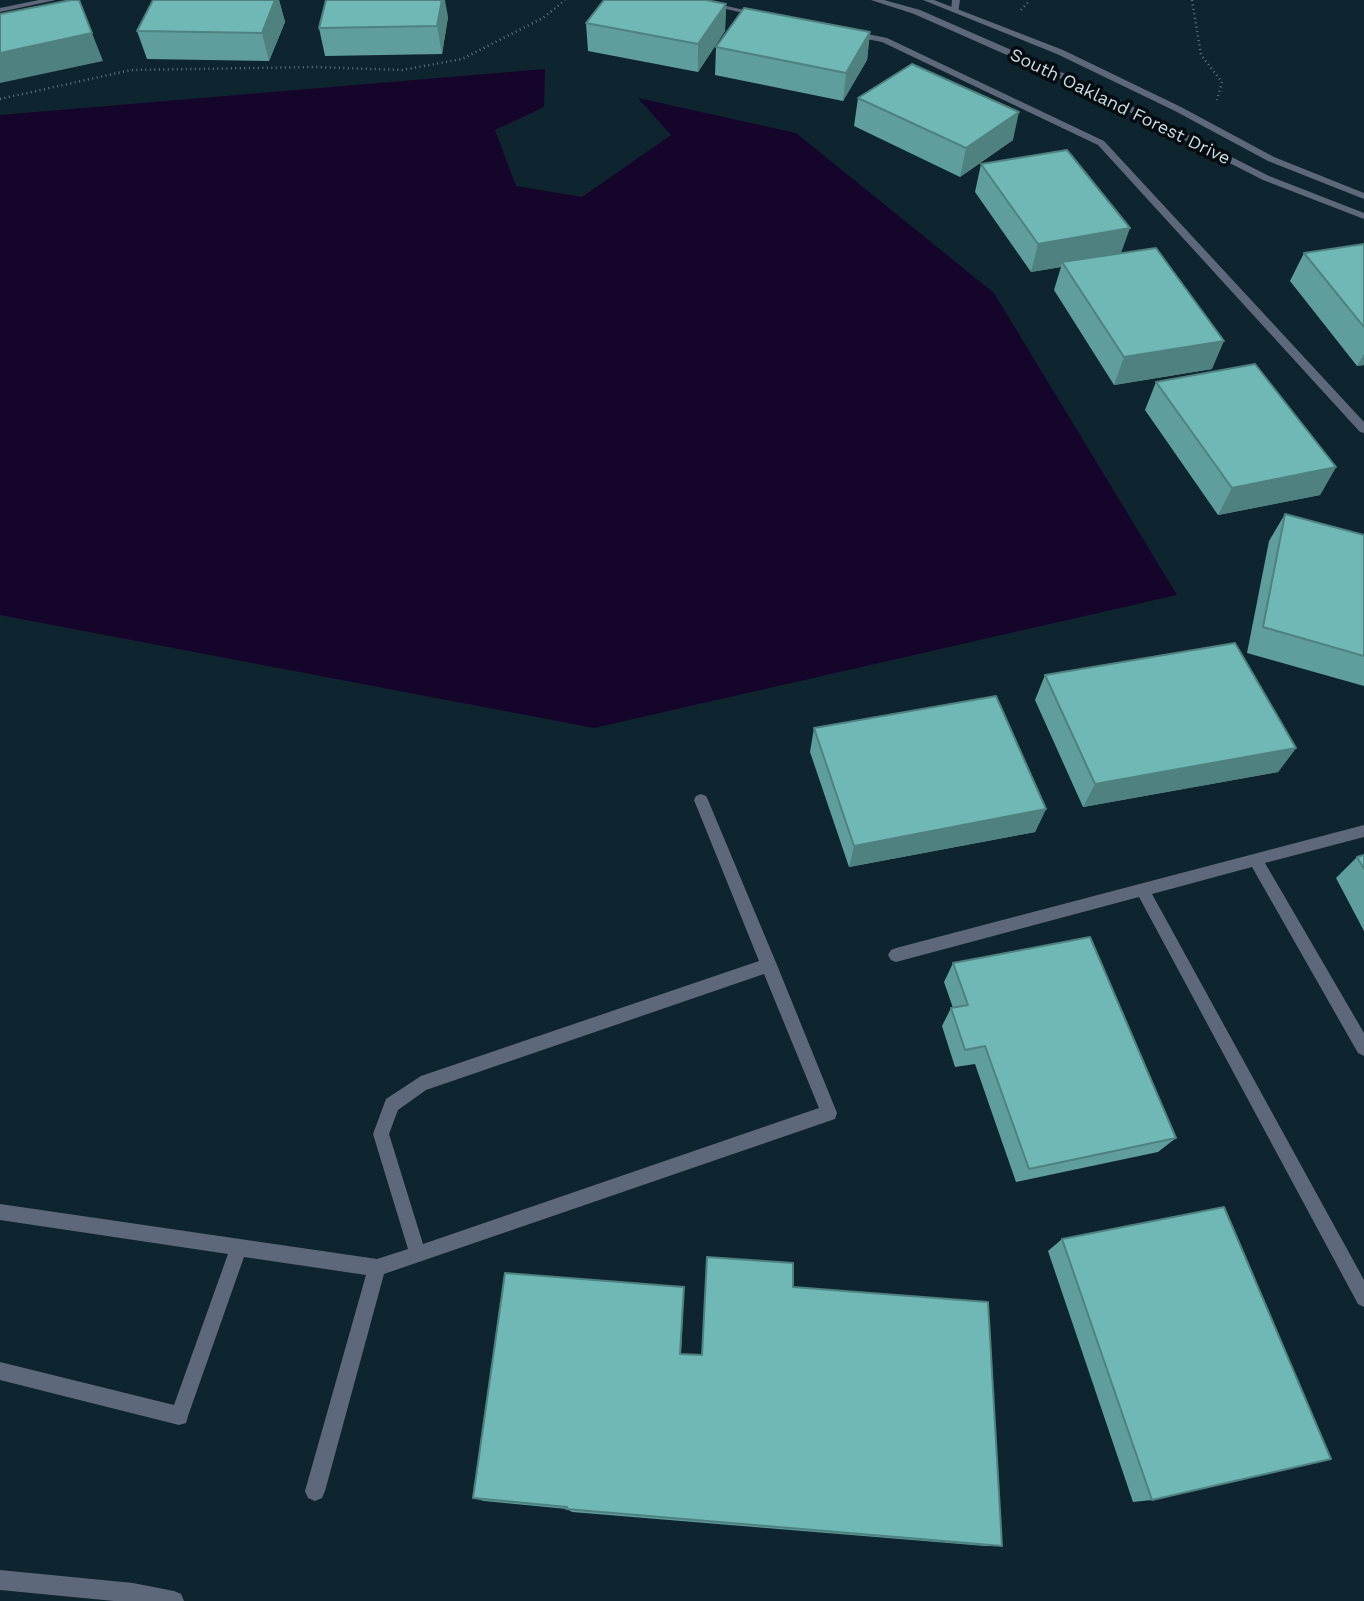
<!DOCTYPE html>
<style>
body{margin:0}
canvas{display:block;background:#0e242e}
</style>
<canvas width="1364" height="1601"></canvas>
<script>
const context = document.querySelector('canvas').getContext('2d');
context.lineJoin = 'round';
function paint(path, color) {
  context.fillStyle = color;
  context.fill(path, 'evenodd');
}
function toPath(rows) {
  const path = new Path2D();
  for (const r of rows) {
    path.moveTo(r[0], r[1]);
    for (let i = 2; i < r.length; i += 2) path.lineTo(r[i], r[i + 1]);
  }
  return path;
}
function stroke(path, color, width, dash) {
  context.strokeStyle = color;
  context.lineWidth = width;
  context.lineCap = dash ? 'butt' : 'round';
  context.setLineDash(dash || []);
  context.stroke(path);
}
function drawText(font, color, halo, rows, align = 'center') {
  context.font = font + ' "Work Sans",sans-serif';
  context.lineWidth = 7;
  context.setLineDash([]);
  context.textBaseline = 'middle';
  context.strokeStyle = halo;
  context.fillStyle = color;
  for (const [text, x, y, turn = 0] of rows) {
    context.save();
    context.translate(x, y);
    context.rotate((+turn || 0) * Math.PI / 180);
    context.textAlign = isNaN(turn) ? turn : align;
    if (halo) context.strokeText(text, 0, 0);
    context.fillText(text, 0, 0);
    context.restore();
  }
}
const water = toPath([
 [545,69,544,107,495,130,516,186,582,197,671,135,638,98,796,133,994,293,1177,595,594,728,0,615,0,115]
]);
const path = toPath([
 [1192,0,1201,55,1222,82,1217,100],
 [1021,10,1030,0],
 [0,99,131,70,314,67,402,70,462,59,543,18,565,0]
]);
const lane = toPath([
 [39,0,56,0,0,12,0,8,39,0],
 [684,0,700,0,762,14,758,16,684,0],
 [952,0,960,0,958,13,951,11,952,0],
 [853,31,887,38,1104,141,1364,422,1364,433,1360,432,1098,145,882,42,850,36,849,34,853,31],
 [701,794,706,796,708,800,777,965,837,1113,835,1119,384,1274,325,1491,322,1498,315,1501,308,1498,305,1491,366,1275,244,1257,188,1416,186,1423,179,1425,0,1380,0,1362,174,1405,228,1254,0,1220,0,1204,377,1259,408,1249,373,1134,386,1099,421,1076,759,961,694,800,696,796,701,794],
 [764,974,819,1108,423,1244,389,1134,398,1110,426,1090,764,974],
 [1364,825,1364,837,1265,863,1364,1033,1364,1056,1358,1053,1252,867,1152,894,1364,1280,1364,1307,1358,1304,1139,897,896,962,891,960,888,955,891,950,896,948,1364,825]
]);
const street = toPath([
 [871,0,884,0,920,10,1032,59,1090,85,1269,176,1364,213,1364,219,1263,180,1084,89,914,14,871,0],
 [923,0,934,0,1063,50,1181,107,1274,157,1364,193,1364,199,1268,161,1175,111,1057,54,923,0],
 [0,1570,133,1583,174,1591,181,1594,184,1601,114,1601,0,1590,0,1570]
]);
const wall = toPath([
 [153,0,279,0,285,22,269,61,147,59,137,31],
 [726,4,725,31,698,72,588,51,586,23],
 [448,17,442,54,325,56,319,28],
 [870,32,867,60,843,101,715,75,716,47],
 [858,98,1013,140,960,177,854,126],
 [981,164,1121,254,1212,369,1114,385,1054,290,1061,267,1031,272,975,192],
 [1364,244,1364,365,1357,366,1290,281,1304,253],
 [1156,382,1336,467,1320,495,1218,515,1145,410],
 [1285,514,1364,535,1364,686,1247,653,1269,541],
 [1045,675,1296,748,1278,772,1083,807,1035,700],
 [814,728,1046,809,1035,832,849,867,810,752],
 [1364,855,1364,931,1336,878,1357,857],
 [953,963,1176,1138,1158,1152,1016,1182,975,1064,955,1067,942,1026,951,1008,953,1008,944,982],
 [1062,1239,1152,1500,1133,1502,1048,1251],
 [684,1287,681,1354,701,1355,793,1287,1002,1546,985,1546,572,1512,567,1509,484,1501,473,1498]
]);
const shadedWall = toPath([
 [275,0,279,0,285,22,269,61,262,33],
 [442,0,445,0,448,17,442,54,437,26],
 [726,4,725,31,698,72,698,44],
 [870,32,867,60,843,101,846,73],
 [92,33,103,61,0,83,0,53],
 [1019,112,1013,140,960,177,966,148],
 [1130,228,1120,256,1062,262,1061,267,1031,272,1038,244],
 [1224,341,1212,369,1114,385,1124,357],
 [1364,354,1364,365,1357,366],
 [1336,467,1320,495,1218,515,1232,488],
 [1296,748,1278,772,1083,807,1095,784],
 [1046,809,1035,832,849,867,854,846]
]);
const building = toPath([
 [71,0,79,0,92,33,0,53,0,14,71,0],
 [153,0,275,0,262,33,137,31,153,0],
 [326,0,442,0,437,26,319,28,326,0],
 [604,0,706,0,726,4,698,44,586,23,604,0],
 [744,8,870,32,846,73,716,47,744,8],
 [912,64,1019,112,966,148,858,98,912,64],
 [1067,150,1130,228,1038,244,981,164,1067,150],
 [1364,244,1364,327,1304,253,1364,244],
 [1156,248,1224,341,1124,357,1062,262,1156,248],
 [1255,364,1336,467,1232,488,1156,382,1255,364],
 [1285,514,1364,535,1364,656,1263,627,1285,514],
 [1235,643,1296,748,1095,784,1045,675,1235,643],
 [996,696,1046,809,854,846,814,728,996,696],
 [1364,855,1364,869,1357,857,1364,855],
 [1090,937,1176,1138,1029,1169,985,1046,965,1050,951,1008,968,1005,953,963,1090,937],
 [1224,1207,1331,1459,1152,1500,1062,1239,1224,1207],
 [707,1257,793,1263,793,1287,988,1302,1002,1546,566,1509,567,1507,473,1498,505,1273,684,1287,680,1354,702,1355,707,1257]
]);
const farStreetnames = [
 ["South Oakland Forest Drive",1120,107,26]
];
paint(water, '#15052a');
stroke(path, '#63757d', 2.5, [1, 3.5]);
paint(lane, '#5e687b');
paint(street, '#5e687b');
paint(wall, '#5f9e9d');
paint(shadedWall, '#4e817f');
paint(building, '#6fb8b6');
stroke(building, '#4e817f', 2);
drawText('18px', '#cddae0', '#040c11', farStreetnames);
</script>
